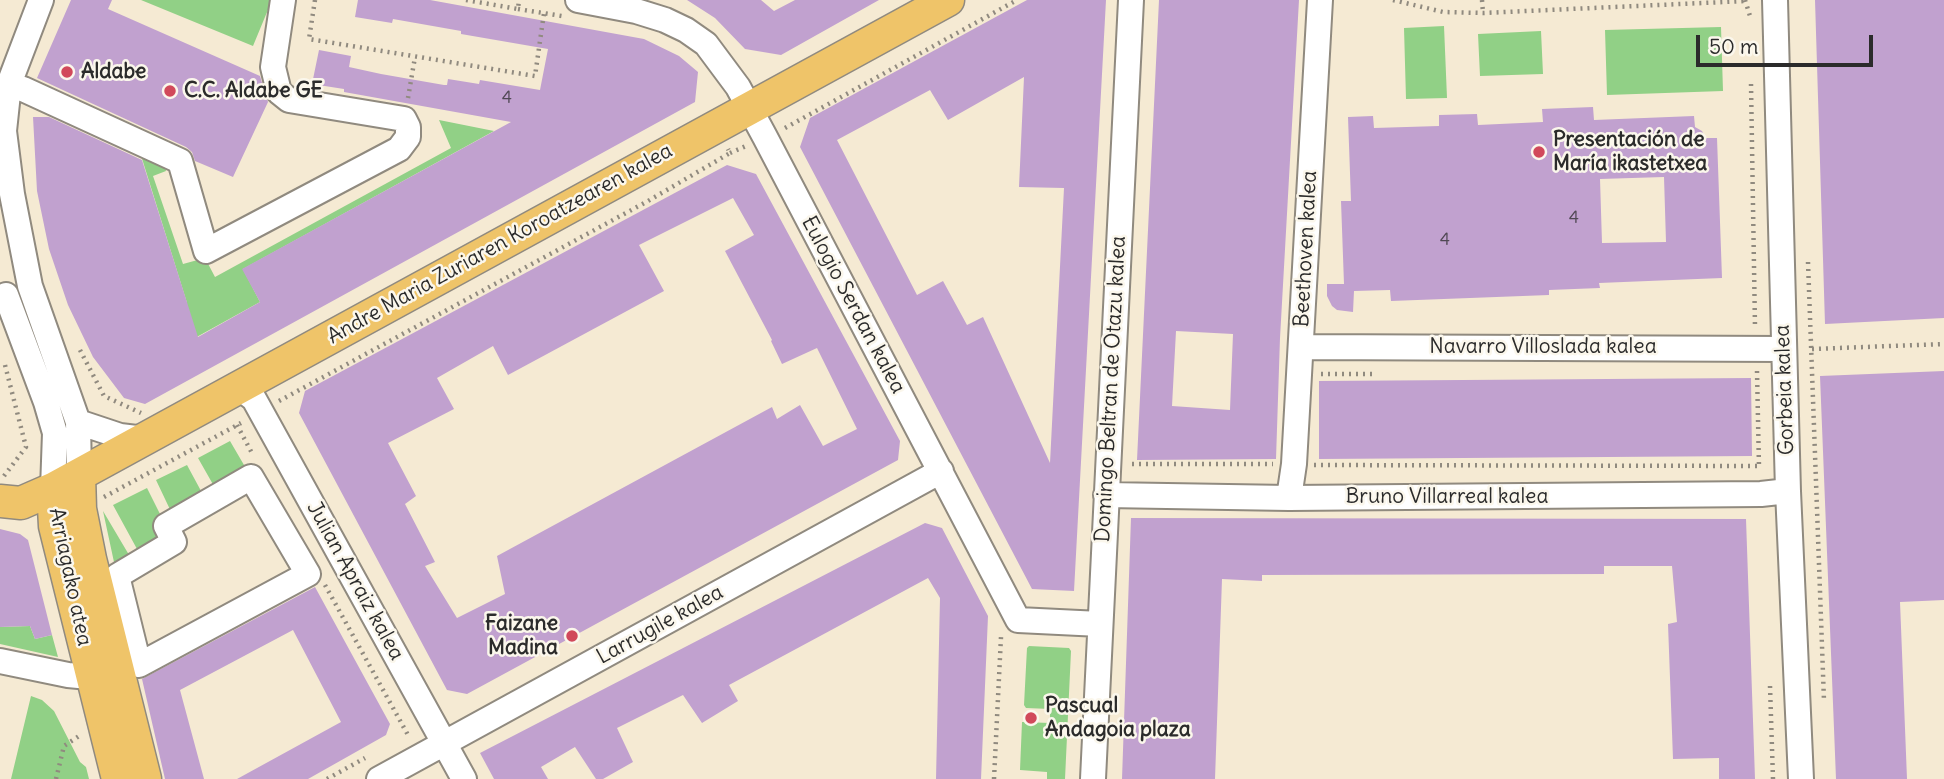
<!DOCTYPE html>
<meta charset="utf-8">
<style>
body{margin:0}
#map{position:relative;width:1944px;height:779px;overflow:hidden;background:#f5ead3;font-family:Delius,sans-serif}
canvas{display:block}
.scale{position:absolute;left:1696px;top:35px;width:177px;height:32px;box-sizing:border-box;border:4px solid #2b2b2b;border-top:0;padding-left:9px;font-size:21px;line-height:24px;white-space:nowrap;color:#2b2b2b;-webkit-text-stroke:5px #fbf7ec;paint-order:stroke}
</style>
<div id="map">
<canvas width="1944" height="779"></canvas>
<div class="scale">50 m</div>
</div>
<script>
const context = document.querySelector('canvas').getContext('2d');
context.lineJoin = 'round';
function paint(path, color) {
  context.fillStyle = color;
  context.fill(path, 'evenodd');
}
function toPath(rows) {
  const path = new Path2D();
  for (const r of rows) {
    path.moveTo(r[0], r[1]);
    for (let i = 2; i < r.length; i += 2) path.lineTo(r[i], r[i + 1]);
  }
  return path;
}
function stroke(path, color, width, dash) {
  context.strokeStyle = color;
  context.lineWidth = width;
  context.lineCap = dash ? 'butt' : 'round';
  context.setLineDash(dash || []);
  context.stroke(path);
}
function drawText(font, color, halo, rows, align = 'center') {
  context.font = font + ' Delius,sans-serif';
  context.lineWidth = 5;
  context.setLineDash([]);
  context.textBaseline = 'middle';
  context.strokeStyle = halo;
  context.fillStyle = color;
  for (const [text, x, y, turn = 0] of rows) {
    context.save();
    context.translate(x, y);
    context.rotate((+turn || 0) * Math.PI / 180);
    context.textAlign = isNaN(turn) ? turn : align;
    if (halo) context.strokeText(text, 0, 0);
    context.fillText(text, 0, 0);
    context.restore();
  }
}
const green = toPath([
 [141,0,272,0,253,46],
 [1444,26,1447,98,1406,99,1404,28],
 [1721,27,1723,91,1607,95,1605,30],
 [1541,31,1543,74,1480,76,1478,34],
 [439,120,494,131,243,269,260,302,146,365,187,303,139,149,163,160,166,171,153,176,183,264,205,258,215,277,451,148],
 [230,441,251,477,219,495,198,458],
 [187,465,207,502,175,520,156,480],
 [147,488,174,542,143,560,113,505],
 [103,511,135,565,117,576],
 [30,626,35,639,52,635,58,657,0,644,0,627],
 [1029,646,1069,648,1071,651,1065,779,1047,779,1047,772,1020,770,1022,722,1050,723,1050,709,1026,708,1024,705,1027,648],
 [31,696,42,700,54,711,80,762,86,767,89,779,11,779]
]);
const building = toPath([
 [71,0,112,0,108,9,260,76,268,102,233,177,195,161,192,152,186,147,37,78],
 [358,0,430,0,644,39,679,56,698,72,695,102,145,404,124,398,93,357,68,305,49,249,37,191,33,117,49,117,142,160,198,337,260,302,242,269,511,122,344,92,344,89,312,84,319,50,351,56,349,67,381,74,444,85,447,85,448,79,479,84,480,80,540,90,548,49,461,34,461,31,393,19,392,23,355,17],
 [687,0,761,0,774,11,795,0,879,0,781,55,745,49,715,18],
 [1027,0,1106,0,1074,591,1032,589,800,147,810,118],
 [1024,77,1019,187,1064,188,1050,463,983,317,967,325,943,281,917,295,837,140,930,90,948,120],
 [1159,0,1299,0,1280,338,1276,459,1137,460],
 [1176,331,1233,334,1230,410,1172,406],
 [1815,0,1944,0,1944,318,1825,324],
 [1593,107,1594,120,1694,116,1695,127,1702,131,1706,138,1717,138,1722,278,1599,283,1600,288,1549,290,1549,295,1391,301,1390,290,1354,291,1353,312,1337,310,1332,306,1327,296,1327,284,1344,284,1341,201,1351,201,1348,117,1373,116,1374,128,1439,126,1439,115,1477,114,1478,125,1543,122,1542,109],
 [1664,177,1666,242,1602,243,1600,179],
 [727,165,756,174,900,441,898,460,467,694,447,690,299,413,305,391],
 [733,198,754,235,725,251,772,340,771,341,782,364,817,348,857,429,823,446,800,405,777,419,772,407,497,556,505,594,457,618,425,566,435,562,405,504,416,496,388,443,454,409,437,378,493,346,508,375,664,291,639,245],
 [1944,371,1944,600,1900,602,1907,779,1836,779,1820,376],
 [1751,378,1752,456,1319,459,1319,381],
 [1131,518,1746,519,1755,779,1719,779,1719,758,1673,759,1668,624,1677,622,1672,566,1604,566,1604,574,1262,575,1262,581,1222,579,1215,779,1122,779],
 [925,523,942,528,988,616,981,779,936,779,940,598,928,578,729,685,738,701,702,723,683,695,617,728,633,762,603,779,596,779,575,747,541,767,548,779,494,779,480,753],
 [0,529,20,534,28,540,52,635,35,639,30,626,0,627],
 [315,587,390,724,386,735,308,779,237,779,341,722,293,630,180,690,204,779,165,779,142,679]
]);
const path = toPath([
 [315,0,309,39,535,76,544,13],
 [466,0,518,9,519,0],
 [1393,0,1443,12,1483,13,1746,1],
 [1482,0,1483,13],
 [1745,0,1750,16],
 [518,9,562,16],
 [1751,84,1755,327],
 [408,98,415,57],
 [785,128,1017,0],
 [730,153,746,146],
 [1808,262,1824,701],
 [1812,349,1944,344],
 [80,350,104,396,141,413],
 [1757,371,1759,467],
 [1321,374,1375,374],
 [279,401,648,201,730,153,728,149],
 [237,425,253,455],
 [1132,464,1273,464],
 [1314,465,1759,466],
 [4,476,26,447,5,365],
 [104,497,241,423],
 [325,585,408,735,410,734],
 [1770,686,1773,779],
 [56,779,64,746,82,734],
 [327,779,365,758],
 [994,779,1001,637]
]);
const minor = toPath([
 [41,0,9,84,4,131,12,194,30,286,78,422,79,475],
 [578,0,636,11,665,20,686,30,706,44,738,87,765,137,1018,620,1100,624],
 [1775,0,1788,491,1801,779],
 [9,84,23,89,180,161,206,251,399,149,408,137,408,127,404,119,289,100,279,92,273,67,283,0],
 [6,295,46,402,55,433,53,489],
 [1301,347,1784,349],
 [240,388,254,399,464,779],
 [78,422,120,436,145,439],
 [251,477,308,574,139,665,117,576,174,542,166,526,251,477],
 [1106,495,1289,498,1761,494,1788,491],
 [1289,498,1294,464,1320,0],
 [0,661,68,675,100,678,105,686],
 [379,779,941,471],
 [1093,779,1131,0]
]);
const major = toPath([
 [79,475,80,509,90,559,145,779],
 [53,489,55,526,118,779],
 [0,501,21,503,53,489,948,0]
]);
const markers = [
 [67,72,7,"#d1495b"],
 [170,91,7,"#d1495b"],
 [1539,152,7,"#d1495b"],
 [572,636,7,"#d1495b"],
 [1031,718,7,"#d1495b"]
];
const numberNames = [
 ["4",507,98],
 ["4",1574,218],
 ["4",1445,240]
];
const poiNames = [
 ["Aldabe",81,72],
 ["C.C. Aldabe GE",184,91],
 ["Presentación de",1553,140],
 ["María ikastetxea",1553,164],
 ["Faizane",558,624,"right"],
 ["Madina",558,648,"right"],
 ["Pascual",1045,706],
 ["Andagoia plaza",1045,730]
];
const streetNames = [
 ["Andre Maria Zuriaren Koroatzearen kalea",500,244,-29],
 ["Beethoven kalea",1306,249,-87],
 ["Eulogio Serdan kalea",853,305,62],
 ["Navarro Villoslada kalea",1543,347],
 ["Domingo Beltran de Otazu kalea",1111,389,-87],
 ["Gorbeia kalea",1785,390,-92],
 ["Bruno Villarreal kalea",1447,497],
 ["Arriagako atea",70,577,78],
 ["Julian Apraiz kalea",355,581,61],
 ["Larrugile kalea",660,625,-29]
];
paint(green, '#91d086');
paint(building, '#c1a1cf');
stroke(minor, '#908a7f', 28);
stroke(major, '#908a7f', 35);
stroke(path, '#908a7f', 4.5, [2, 5]);
stroke(minor, '#fff', 24);
stroke(major, '#efc469', 32);
for (const [x, y, r, color] of markers) {
  const dot = new Path2D();
  dot.arc(x, y, r, 0, 2 * Math.PI);
  context.fillStyle = color;
  context.fill(dot);
  stroke(dot, '#fbf7ec', 2.5);
}
drawText('18px', '#504854', null, numberNames);
drawText('bold 21px', '#2b2b2b', '#fbf7ec', poiNames, 'left');
drawText('21px', '#2b2b2b', '#fbf7ec', streetNames);
</script>
